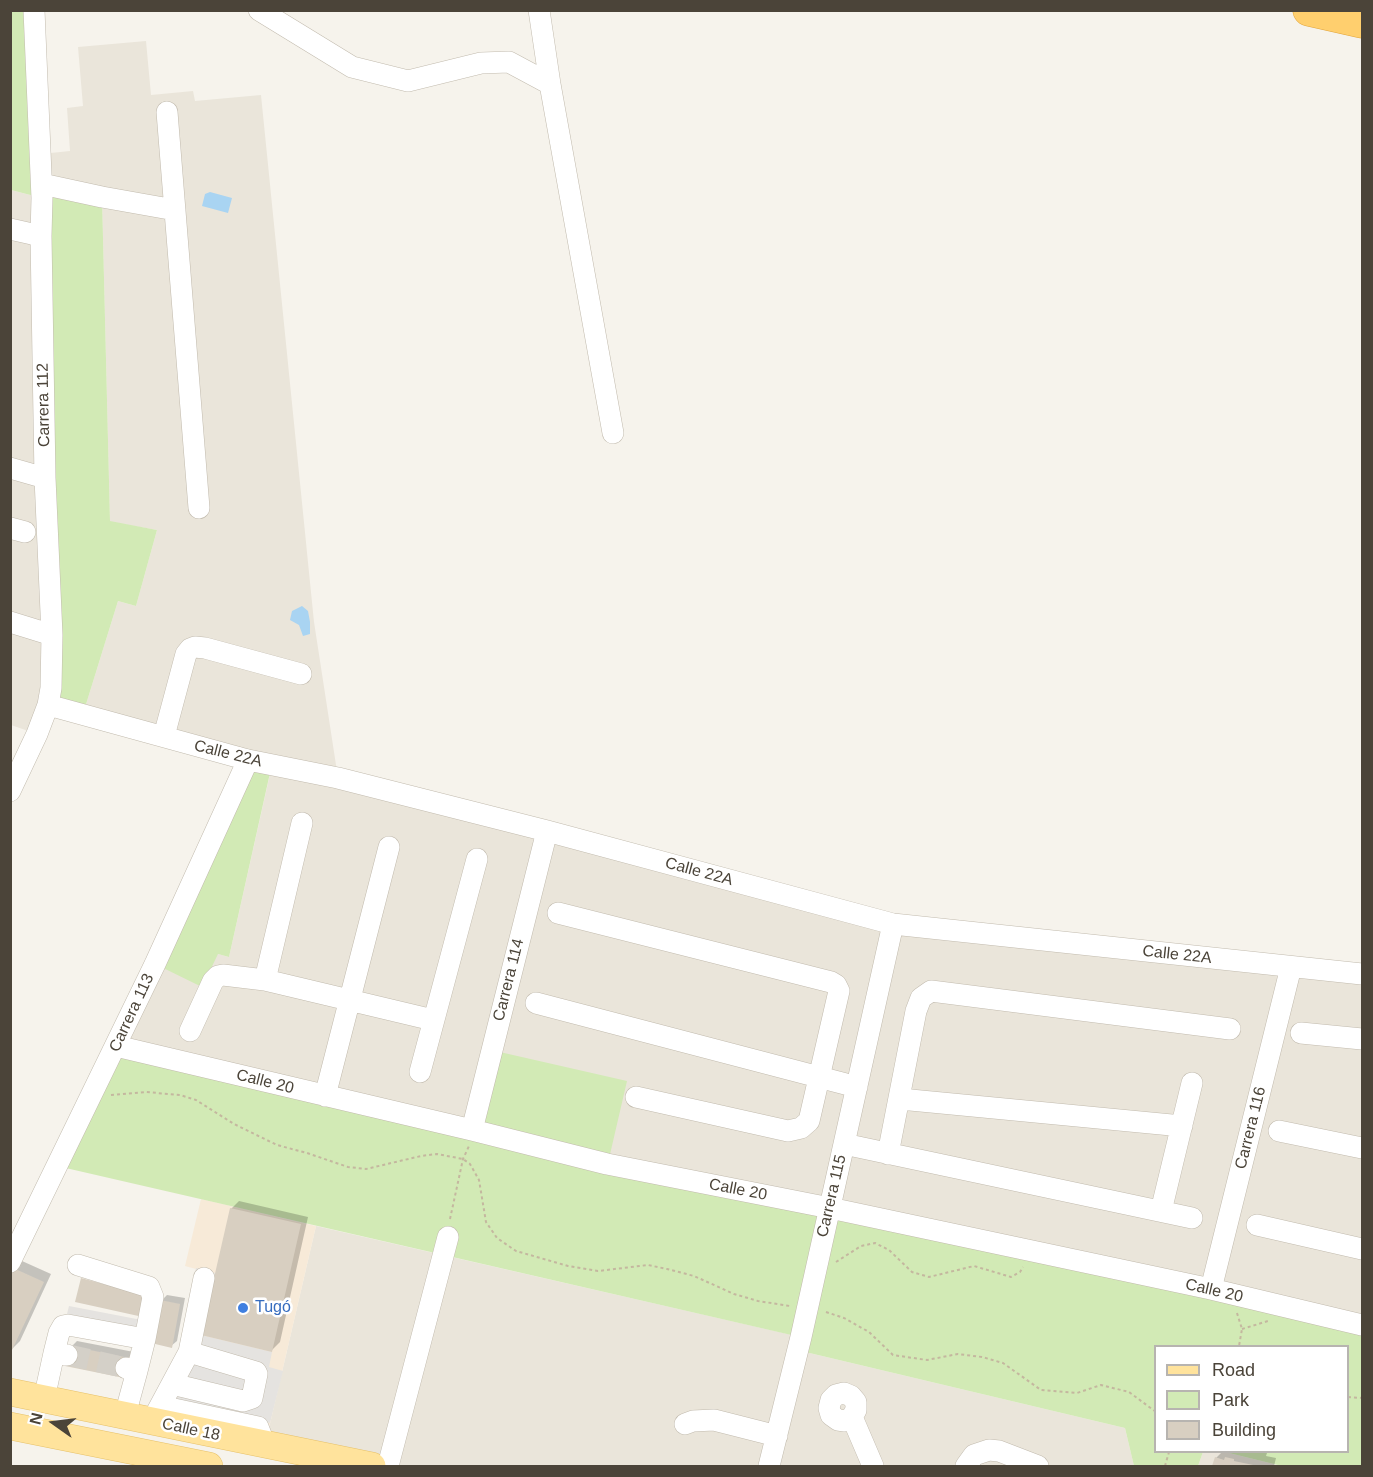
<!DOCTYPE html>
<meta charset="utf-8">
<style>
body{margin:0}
#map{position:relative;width:1373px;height:1477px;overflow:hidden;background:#f6f3ec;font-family:Arial,sans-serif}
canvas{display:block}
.frame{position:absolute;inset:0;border:12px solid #4b4439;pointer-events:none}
.legend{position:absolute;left:1154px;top:1345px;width:195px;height:108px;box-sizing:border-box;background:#fff;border:2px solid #b7b4b0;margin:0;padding:8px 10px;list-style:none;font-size:18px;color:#4b4439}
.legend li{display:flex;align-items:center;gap:12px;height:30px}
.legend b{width:30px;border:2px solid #b7b4b0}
.north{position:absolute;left:24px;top:1393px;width:60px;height:60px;-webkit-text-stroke:4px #fff;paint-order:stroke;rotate:284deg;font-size:16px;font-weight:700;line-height:24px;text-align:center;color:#4b4439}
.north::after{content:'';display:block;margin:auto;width:21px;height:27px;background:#4b4439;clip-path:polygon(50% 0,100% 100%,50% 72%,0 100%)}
</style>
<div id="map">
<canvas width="1373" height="1477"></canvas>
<div class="frame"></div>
<ul class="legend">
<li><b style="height:8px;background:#ffe39c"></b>Road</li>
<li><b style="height:16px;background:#d2eab5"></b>Park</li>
<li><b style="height:16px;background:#d8cfc1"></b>Building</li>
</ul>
<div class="north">N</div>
</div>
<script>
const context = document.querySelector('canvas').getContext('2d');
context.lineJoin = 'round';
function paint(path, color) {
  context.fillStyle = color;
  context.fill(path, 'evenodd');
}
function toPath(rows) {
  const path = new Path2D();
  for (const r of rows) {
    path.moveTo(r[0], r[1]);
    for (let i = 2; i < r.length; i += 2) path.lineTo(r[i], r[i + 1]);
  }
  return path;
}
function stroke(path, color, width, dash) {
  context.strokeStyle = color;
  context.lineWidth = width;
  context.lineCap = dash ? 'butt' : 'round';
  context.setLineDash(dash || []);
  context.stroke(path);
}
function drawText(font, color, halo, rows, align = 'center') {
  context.font = font + ' Arial,sans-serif';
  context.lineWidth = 5;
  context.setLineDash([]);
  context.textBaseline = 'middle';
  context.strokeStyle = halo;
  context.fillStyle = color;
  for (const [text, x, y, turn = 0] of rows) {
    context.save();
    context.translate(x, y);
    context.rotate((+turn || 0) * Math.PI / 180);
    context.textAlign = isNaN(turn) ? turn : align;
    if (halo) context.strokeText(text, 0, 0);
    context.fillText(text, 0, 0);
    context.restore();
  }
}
const residential = toPath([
 [146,41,151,95,193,91,195,101,261,95,314,622,338,778,893,924,1362,974,1362,1325,472,1130,116,1046,155,964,218,954,229,957,272,765,83,714,118,601,136,606,157,530,110,522,102,198,42,184,41,154,70,151,67,108,83,106,78,47],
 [11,190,42,198,52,635,37,734,11,725],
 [316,1226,801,1337,797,1350,1125,1428,1134,1466,372,1466,265,1445],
 [1203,1452,1225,1452,1282,1466,1198,1466]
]);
const commercial = toPath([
 [201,1199,316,1226,265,1445,180,1348,196,1269,185,1266]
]);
const green = toPath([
 [11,11,34,11,42,184,102,197,110,521,157,530,136,606,118,601,83,714,48,705,42,198,11,190],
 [248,760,272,764,229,957,218,954,202,987,155,964],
 [116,1046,472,1129,491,1050,627,1081,608,1163,1362,1325,1362,1466,1282,1466,1225,1452,1348,1452,1348,1346,1156,1346,1156,1452,1203,1452,1198,1466,1134,1466,1125,1428,797,1350,800,1337,57,1166]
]);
const parking = toPath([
 [196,1268,215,1273,201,1335,272,1352,269,1367,283,1371,270,1423,177,1401,163,1383,180,1348],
 [69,1306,147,1321,145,1330,67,1314]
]);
const water = toPath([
 [210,192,232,198,228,213,202,206,205,194],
 [302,606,308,611,310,622,310,634,303,636,299,625,290,620,292,611]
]);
const shadow = toPath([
 [239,1201,308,1217,280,1342,272,1350,231,1209],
 [22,1261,51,1274,20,1341,12,1349,14,1269],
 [167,1295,185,1298,177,1341,171,1346,161,1301],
 [77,1341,134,1352,129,1371,71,1347],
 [1222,1452,1258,1452,1267,1453,1266,1456,1276,1458,1274,1466,1214,1466,1216,1458]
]);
const building = toPath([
 [230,1208,301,1224,272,1352,201,1335],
 [13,1268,44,1282,12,1350,10,1350,10,1274],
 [81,1278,148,1296,143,1317,75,1302],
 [160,1300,180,1304,172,1348,151,1343],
 [70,1346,129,1358,124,1378,65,1366],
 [1215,1457,1224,1460,1225,1457,1234,1459,1234,1461,1258,1466,1212,1466]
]);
const minorTunnel = toPath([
 [68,1355,126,1368]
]);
const path = toPath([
 [111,1095,146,1092,180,1095,196,1100,234,1124,277,1145,307,1153,348,1167,366,1169,421,1156,437,1154,463,1159,470,1164,479,1180,486,1222,497,1238,516,1251,568,1266,598,1271,648,1265,667,1269,694,1276,734,1294,758,1301,790,1306],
 [450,1219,463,1159,469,1146],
 [836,1262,861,1246,875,1243,889,1250,912,1272,929,1277,974,1266,1011,1277,1020,1272,1023,1267],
 [826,1312,844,1318,869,1332,893,1355,927,1360,958,1354,982,1357,1003,1363,1041,1390,1077,1393,1101,1385,1129,1392,1156,1412],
 [1237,1313,1242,1329,1239,1346],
 [1242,1329,1268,1321],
 [1348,1397,1362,1398],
 [1165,1466,1169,1452]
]);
const minor = toPath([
 [259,10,352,67,408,81,481,63,509,62,550,84],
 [539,10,550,84,613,433],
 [167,112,199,508],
 [42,184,102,197,175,210],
 [10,229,41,236],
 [10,468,45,478],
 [10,528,25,532],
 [10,622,52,635],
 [48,705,248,760,338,778,547,831,893,924,1362,974],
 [164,736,186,654,190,649,195,647,205,648,301,674],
 [10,791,37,734,48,705,51,688,52,635,45,478,41,236,42,198,34,10],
 [558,913,831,982,836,985,839,991,809,1121,801,1128,788,1131,636,1097],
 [265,980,302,823],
 [536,1003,857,1087],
 [190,1031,213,981,218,976,223,975,265,980,433,1020],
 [1301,1033,1362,1039],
 [116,1046,472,1130,607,1164,830,1208,1211,1289,1362,1325],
 [420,1072,477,859],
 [325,1096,389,847],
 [900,1099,1182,1126],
 [472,1130,547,831],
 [1279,1131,1362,1148],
 [844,1144,1192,1218],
 [888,1154,916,1011,921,998,931,991,1230,1029],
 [1161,1211,1192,1083],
 [1257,1225,1362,1249],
 [10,1262,155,964,248,760],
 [78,1265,149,1287,153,1297,145,1339],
 [1211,1289,1291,967],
 [54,1353,59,1333,63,1326,68,1325,145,1339,137,1371],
 [172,1384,243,1401,252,1398,257,1374,256,1372,189,1352],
 [44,1399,54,1353,67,1355],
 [160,1406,258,1427,265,1445],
 [125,1415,137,1371,126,1368],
 [852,1417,845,1421,838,1420,831,1415,829,1408,831,1400,836,1395,844,1393,851,1396,856,1402,856,1410,852,1417,873,1466],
 [152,1421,189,1352,204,1278],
 [685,1424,693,1421,714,1420,777,1436],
 [388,1466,448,1237],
 [769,1466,801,1337,893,924],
 [966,1466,974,1455,989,1450,999,1451,1038,1466]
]);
const major = toPath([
 [10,1392,372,1466],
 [10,1426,209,1466]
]);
const highway = toPath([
 [1309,10,1362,22]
]);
const markers = [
 [243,1308,6,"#3f7fe0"]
];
const streetNames = [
 ["Carrera 112",44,405,-91],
 ["Calle 22A",228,754,14],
 ["Calle 22A",699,872,15],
 ["Calle 22A",1177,955,6],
 ["Carrera 114",509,980,-76],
 ["Carrera 113",132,1013,-65],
 ["Calle 20",265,1082,14],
 ["Carrera 116",1251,1128,-76],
 ["Calle 20",738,1190,11],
 ["Carrera 115",832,1196,-77],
 ["Calle 20",1214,1291,13],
 ["Calle 18",191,1430,12]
];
const shopNames = [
 ["Tugó",255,1308]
];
paint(residential, '#eae5da');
paint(commercial, '#f7ead8');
paint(green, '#d2eab5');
paint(parking, '#e5e3e0');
paint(water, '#a9d4f2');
paint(shadow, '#0003');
paint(building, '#d8cfc1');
stroke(minorTunnel, '#d4d0c8', 21, [21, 10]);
stroke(minor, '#c2bbae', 22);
stroke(major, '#e6c16a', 28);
stroke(highway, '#e0a43c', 33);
stroke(path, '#c4b79f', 2, [3, 3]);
stroke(minor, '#fff', 21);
stroke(major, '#ffe39c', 27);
stroke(highway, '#ffcf6e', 32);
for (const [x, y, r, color] of markers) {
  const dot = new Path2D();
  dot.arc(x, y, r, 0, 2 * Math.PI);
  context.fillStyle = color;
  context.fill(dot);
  stroke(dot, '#fff', 2);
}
drawText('16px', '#4b4439', '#fff', streetNames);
drawText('16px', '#366cbe', '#fff', shopNames, 'left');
</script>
